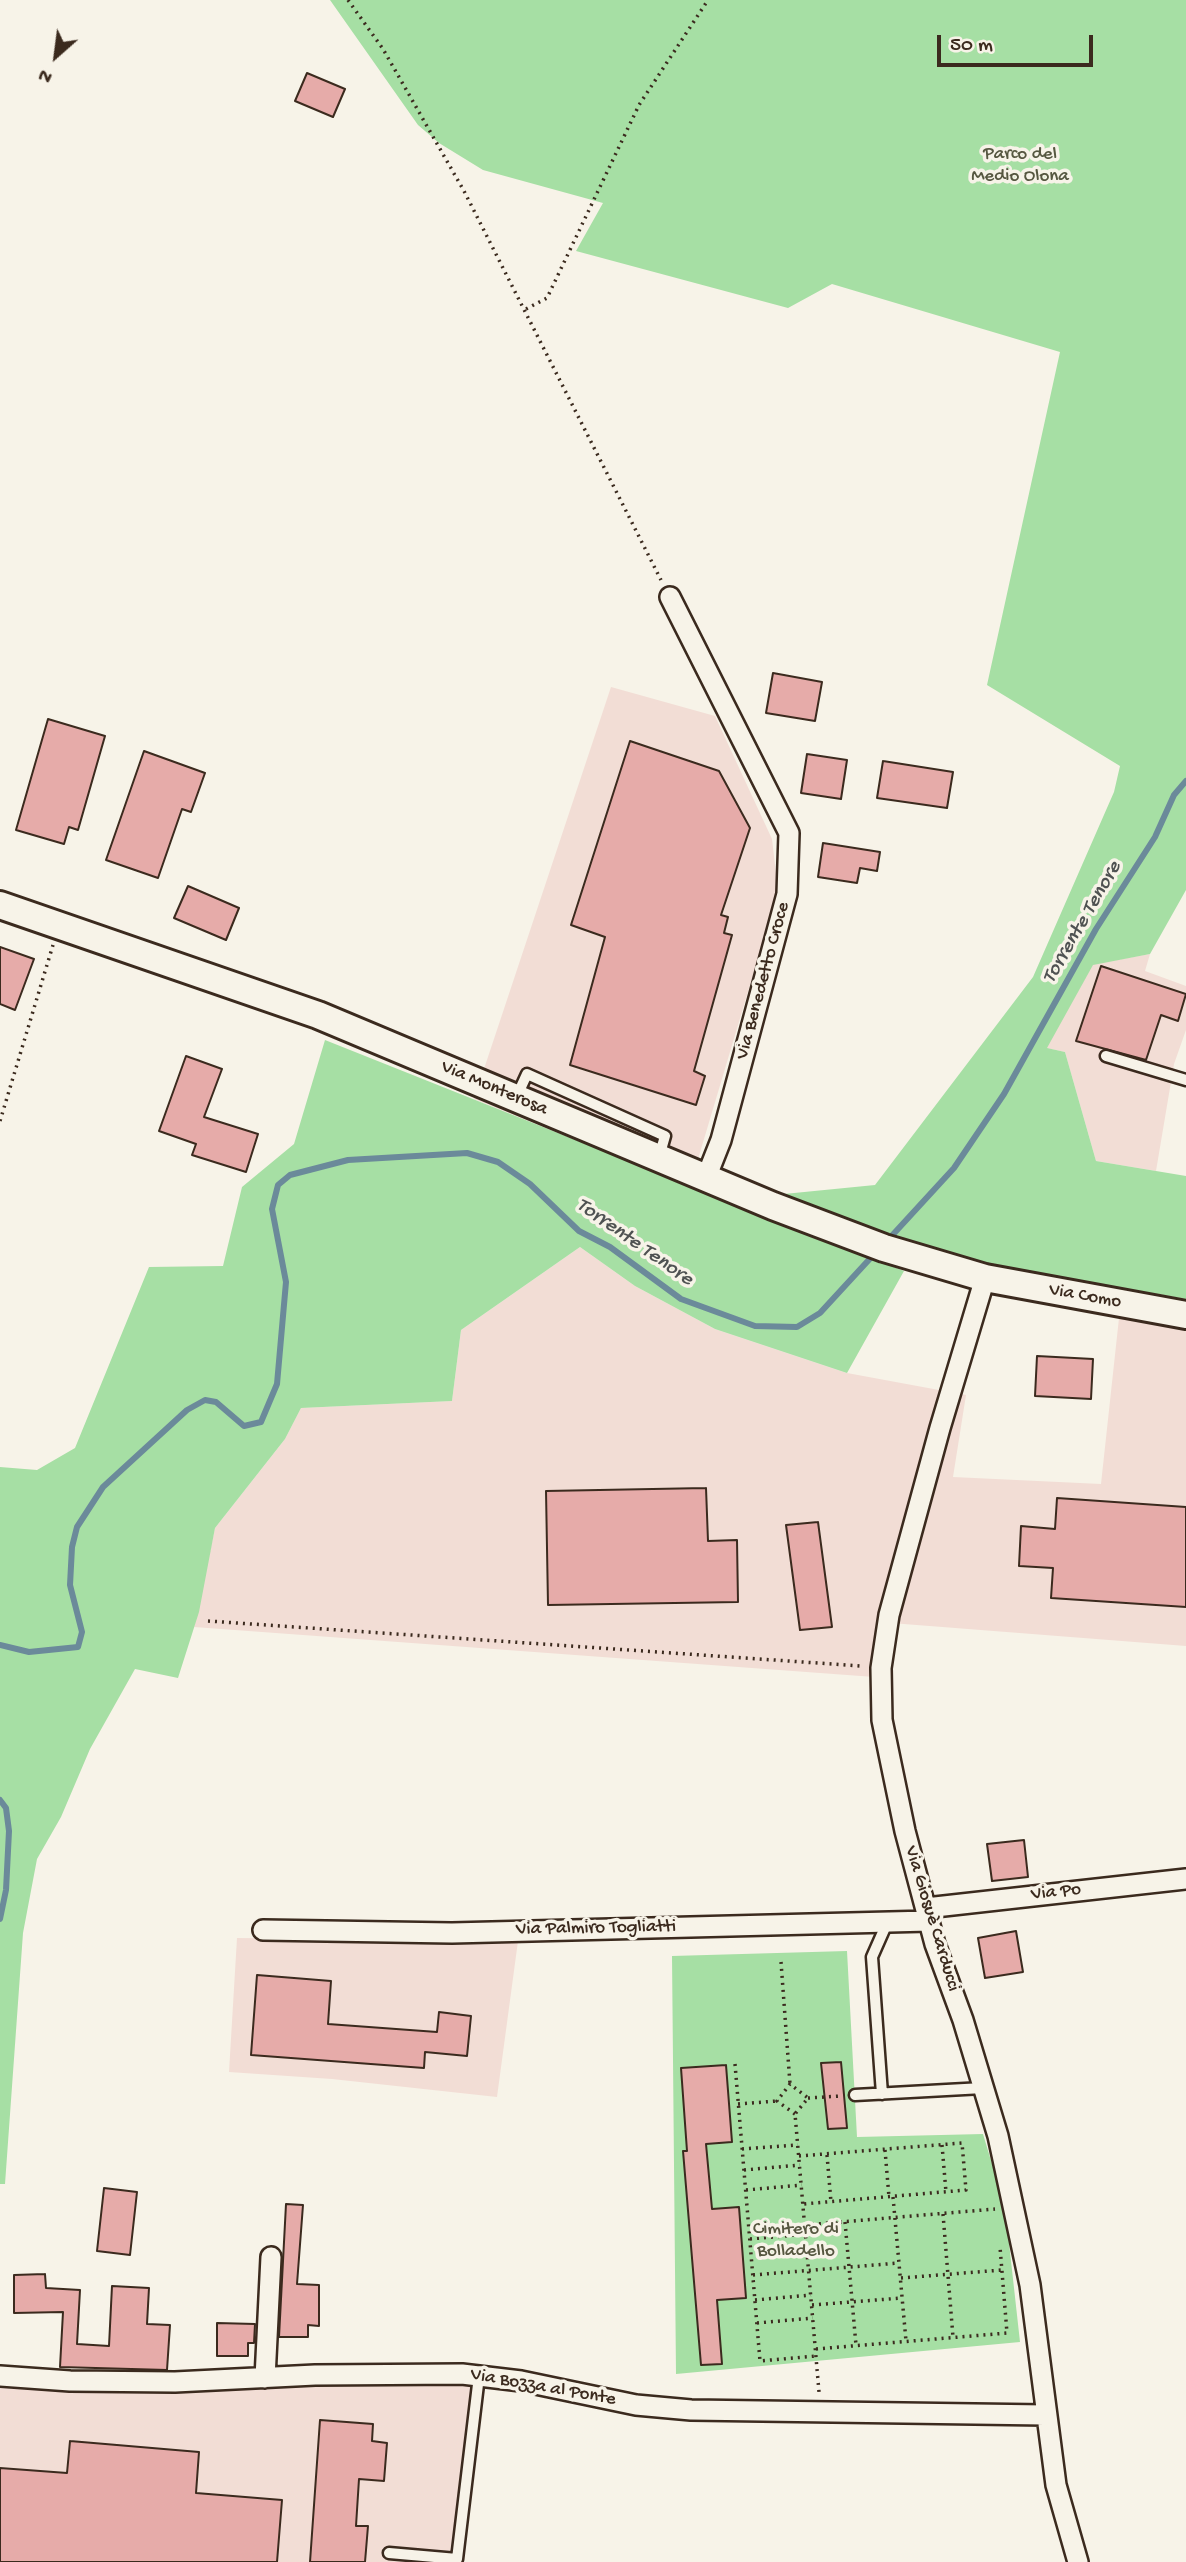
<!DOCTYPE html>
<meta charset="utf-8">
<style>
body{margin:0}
#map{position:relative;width:1186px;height:2562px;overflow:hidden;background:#f7f3e8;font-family:"Gochi Hand",sans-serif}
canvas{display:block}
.north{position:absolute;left:21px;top:21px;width:70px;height:70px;-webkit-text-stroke:5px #f7f3e8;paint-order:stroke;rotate:208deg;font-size:19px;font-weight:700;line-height:28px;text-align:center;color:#3b2a1e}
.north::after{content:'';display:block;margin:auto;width:24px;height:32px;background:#3b2a1e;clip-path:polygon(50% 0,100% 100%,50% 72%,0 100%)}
.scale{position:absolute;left:937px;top:35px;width:156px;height:32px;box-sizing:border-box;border:4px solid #3b2a1e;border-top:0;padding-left:9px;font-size:21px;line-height:24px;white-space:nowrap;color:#3b2a1e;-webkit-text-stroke:5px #f7f3e8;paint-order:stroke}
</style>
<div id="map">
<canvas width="1186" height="2562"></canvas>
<div class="north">N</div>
<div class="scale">50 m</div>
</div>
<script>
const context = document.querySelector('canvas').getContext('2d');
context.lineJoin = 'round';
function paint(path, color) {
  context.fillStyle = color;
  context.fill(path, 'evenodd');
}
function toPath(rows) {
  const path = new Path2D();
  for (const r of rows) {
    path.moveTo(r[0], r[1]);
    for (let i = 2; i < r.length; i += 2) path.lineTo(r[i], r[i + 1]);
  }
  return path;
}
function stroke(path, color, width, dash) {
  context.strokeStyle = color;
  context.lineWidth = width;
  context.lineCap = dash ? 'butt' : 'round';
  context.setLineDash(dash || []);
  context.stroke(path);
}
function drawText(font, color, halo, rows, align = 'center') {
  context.font = font + ' "Gochi Hand",sans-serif';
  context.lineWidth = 7;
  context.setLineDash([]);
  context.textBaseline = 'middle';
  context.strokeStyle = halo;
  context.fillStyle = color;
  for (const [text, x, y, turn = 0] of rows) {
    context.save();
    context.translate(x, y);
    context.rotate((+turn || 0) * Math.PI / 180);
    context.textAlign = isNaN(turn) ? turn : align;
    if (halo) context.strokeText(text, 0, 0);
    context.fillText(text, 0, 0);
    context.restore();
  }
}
const built = toPath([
 [611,687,715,716,772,839,778,891,690,1186,474,1099],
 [1150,954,1145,971,1186,986,1186,1030,1174,1064,1156,1171,1096,1161,1065,1052,1046,1048,1093,964],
 [580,1247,635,1286,715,1329,847,1373,966,1395,953,1477,1101,1484,1119,1318,1186,1329,1186,1646,891,1623,888,1678,194,1627,215,1528,285,1439,301,1408,452,1401,461,1330],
 [237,1938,518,1941,497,2097,332,2079,229,2072],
 [482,2372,464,2562,0,2562,0,2374]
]);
const green = toPath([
 [330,0,1186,0,1186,890,1150,954,1093,965,1047,1048,1065,1052,1096,1161,1186,1176,1186,1299,986,1264,900,1241,784,1194,875,1185,1033,977,1114,792,1120,766,987,685,1060,352,832,284,788,308,576,251,603,203,483,170,439,143,418,125],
 [325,1040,904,1271,847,1373,715,1329,635,1286,580,1247,461,1330,452,1401,301,1408,285,1439,215,1528,199,1612,178,1678,135,1669,90,1749,61,1817,37,1859,23,1933,5,2184,0,2184,0,1467,37,1470,75,1448,149,1267,223,1266,242,1187,294,1144],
 [847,1951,857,2137,983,2134,1005,2207,1020,2342,676,2374,672,1956]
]);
const stream = toPath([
 [887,1241,954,1168,1004,1094,1096,929,1155,837,1174,795,1186,781],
 [0,1645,29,1652,78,1647,82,1632,70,1585,72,1547,77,1527,103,1487,187,1410,205,1400,216,1402,244,1426,261,1422,277,1384,286,1282,272,1209,278,1185,290,1175,348,1160,467,1153,498,1162,530,1184,579,1231,610,1247,681,1299,755,1326,797,1327,820,1313,877,1251],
 [0,1800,6,1808,9,1831,6,1890,0,1919]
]);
const building = toPath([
 [307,73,345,89,333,117,295,101,307,73],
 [773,673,822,682,815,721,766,713,773,673],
 [48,719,105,736,78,830,69,827,64,844,16,830,48,719],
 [630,741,719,771,750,828,721,915,728,917,724,933,732,935,694,1071,705,1076,696,1105,570,1065,605,937,571,925,630,741],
 [144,751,205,773,191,812,182,809,158,878,106,860,144,751],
 [807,754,847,760,841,799,801,793,807,754],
 [883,761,953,772,947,808,877,798,883,761],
 [823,843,880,852,877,871,860,868,857,883,818,877,823,843],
 [188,886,239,908,226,940,174,918,188,886],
 [0,947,34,959,15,1010,0,1004,0,947],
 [1101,966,1186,994,1178,1021,1161,1015,1146,1060,1076,1041,1101,966],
 [186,1056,222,1069,204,1117,258,1134,246,1172,192,1155,196,1144,159,1131,186,1056],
 [1037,1356,1093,1359,1091,1399,1035,1396,1037,1356],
 [706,1488,708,1541,737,1540,738,1602,548,1605,546,1491,706,1488],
 [1057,1498,1186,1507,1186,1607,1051,1598,1053,1568,1019,1566,1021,1526,1055,1529,1057,1498],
 [818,1522,832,1627,800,1630,786,1525,818,1522],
 [1024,1840,1028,1877,992,1881,987,1844,1024,1840],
 [1016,1931,1023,1972,985,1978,978,1938,1016,1931],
 [257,1975,331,1981,328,2024,437,2032,439,2012,471,2016,467,2056,425,2052,424,2068,251,2055,257,1975],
 [841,2062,847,2128,828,2129,821,2063,841,2062],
 [726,2065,732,2142,706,2144,712,2209,739,2207,746,2298,717,2300,722,2364,701,2365,683,2151,687,2151,681,2068,726,2065],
 [104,2188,137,2192,130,2255,97,2251,104,2188],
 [286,2204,303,2205,297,2284,319,2285,319,2326,308,2325,308,2337,279,2337,286,2204],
 [45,2274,46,2288,80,2290,77,2344,109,2346,112,2286,149,2288,147,2324,170,2325,167,2370,60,2367,63,2312,14,2313,14,2275,45,2274],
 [217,2323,255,2324,254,2343,248,2343,248,2356,217,2356,217,2323],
 [320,2420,373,2424,372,2441,387,2443,384,2481,359,2479,356,2526,368,2526,365,2562,310,2562,320,2420],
 [70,2441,199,2452,196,2493,282,2500,277,2562,0,2562,0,2468,67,2473,70,2441]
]);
const path = toPath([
 [348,0,383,49,464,191,661,580],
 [526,309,547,298,639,105,708,0],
 [0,1121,53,945],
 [208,1621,861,1666],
 [781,1962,790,2084],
 [735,2064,760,2361,816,2356],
 [808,2098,841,2096],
 [738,2104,777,2101],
 [795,2114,777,2101,790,2084,808,2098,795,2114,819,2392],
 [942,2145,946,2192],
 [742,2149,798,2145],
 [885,2150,889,2197],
 [827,2155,831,2202],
 [799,2156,962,2143,966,2190,803,2204],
 [744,2170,800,2165],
 [746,2190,802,2185],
 [893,2197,906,2341],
 [943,2214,953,2337],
 [845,2222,856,2345],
 [805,2225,995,2209],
 [750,2239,806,2234],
 [753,2275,899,2263],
 [901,2278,1002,2270],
 [755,2300,811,2295],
 [812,2305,902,2298],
 [757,2323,813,2318],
 [816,2349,1007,2333,1000,2247]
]);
const service = toPath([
 [1106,1056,1186,1080],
 [516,1098,527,1074,665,1136,659,1157],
 [882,2094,872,1957,887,1923],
 [855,2095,983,2088],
 [389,2553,457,2559,479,2376]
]);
const minor = toPath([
 [670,597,789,833,787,894,721,1140,706,1178],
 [985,1278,940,1428,889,1615,881,1668,882,1720,905,1831,935,1944,963,2020,998,2136,1030,2285,1056,2485,1078,2562],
 [926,1908,1186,1879],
 [263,1930,452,1933,929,1921],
 [0,2376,70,2381,175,2382,315,2375,462,2374,521,2381,636,2405,691,2410,1045,2415],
 [265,2378,271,2257]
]);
const secondary = toPath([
 [0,905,318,1015,773,1206,884,1248,985,1278,1186,1315]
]);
const parkNames = [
 ["Parco del",1020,155],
 ["Medio Olona",1020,177],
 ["Cimitero di",796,2230],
 ["Bolladello",796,2252]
];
const streetNames = [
 ["Via Benedetto Croce",764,981,-75],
 ["Via Monterosa",494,1089,23],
 ["Via Como",1085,1297,10],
 ["Via Po",1056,1893,-6],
 ["Via Giosuè Carducci",931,1919,73],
 ["Via Palmiro Togliatti",596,1929,-1],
 ["Via Bozza al Ponte",543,2388,10]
];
const waterNames = [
 ["Torrente Tenore",1083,923,-60],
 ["Torrente Tenore",634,1243,35]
];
paint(built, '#f2ddd5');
paint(green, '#a6dfa4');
stroke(stream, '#6b8a9a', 6);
paint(building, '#e6aba9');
stroke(building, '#3b2a1e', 2);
stroke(service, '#3b2a1e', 15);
stroke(minor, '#3b2a1e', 24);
stroke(secondary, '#3b2a1e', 32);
stroke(path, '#3b2a1e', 3.5, [2, 5]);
stroke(service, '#f7f3e8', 10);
stroke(minor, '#f7f3e8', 19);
stroke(secondary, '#f7f3e8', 26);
drawText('19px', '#565740', '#f7f3e8', parkNames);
drawText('19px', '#3b2a1e', '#f7f3e8', streetNames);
drawText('italic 21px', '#4f5252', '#f7f3e8', waterNames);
</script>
